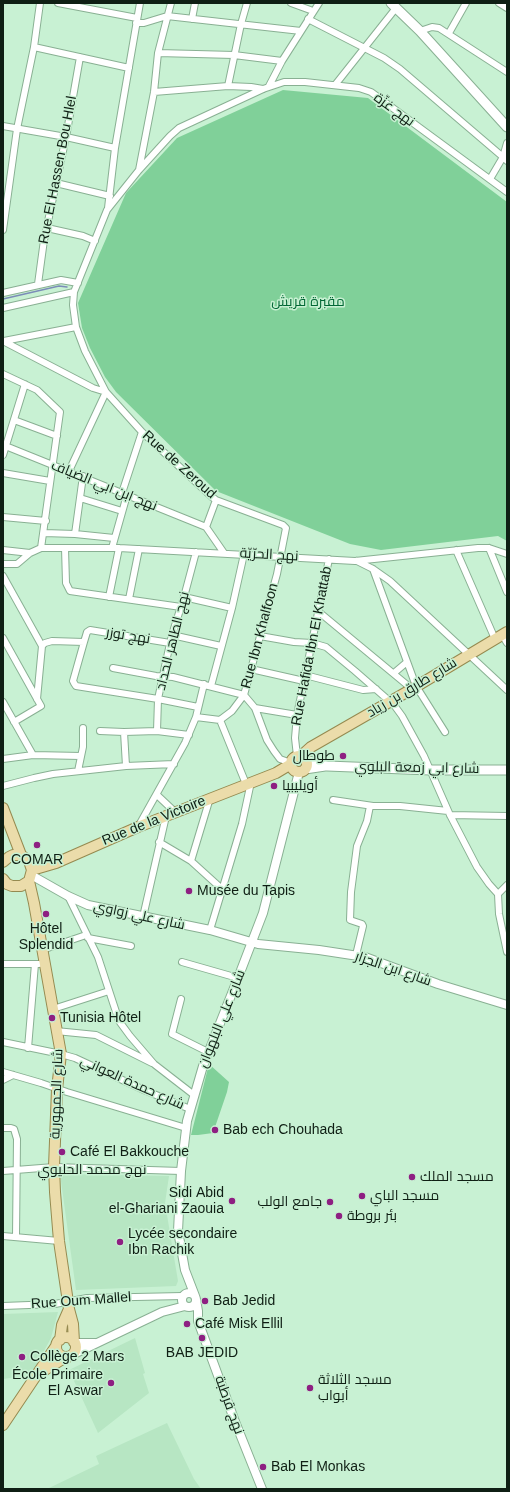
<!DOCTYPE html>
<meta charset="utf-8">
<style>
body{margin:0}
#map{position:relative;width:510px;height:1492px;overflow:hidden;background:#c8f1d3;font-family:Arial,sans-serif}
canvas{display:block}
.frame{position:absolute;inset:0;border:4px solid #0f1f14;pointer-events:none}
</style>
<div id="map">
<canvas width="510" height="1492"></canvas>
<div class="frame"></div>
</div>
<script>
const context = document.querySelector('canvas').getContext('2d');
context.lineJoin = 'round';
function paint(path, color) {
  context.fillStyle = color;
  context.fill(path, 'evenodd');
}
function toPath(rows) {
  const path = new Path2D();
  for (const r of rows) {
    if (r.length === 3) {
      path.moveTo(r[0] + r[2], r[1]);
      path.arc(r[0], r[1], r[2], 0, 2 * Math.PI);
      continue;
    }
    path.moveTo(r[0], r[1]);
    for (let i = 2; i < r.length; i += 2) path.lineTo(r[i], r[i + 1]);
  }
  return path;
}
function stroke(path, color, width, dash) {
  context.strokeStyle = color;
  context.lineWidth = width;
  context.lineCap = dash ? 'butt' : 'round';
  context.setLineDash(dash || []);
  context.stroke(path);
}
function drawText(font, color, halo, rows, align = 'center') {
  context.font = font + ' Arial,Cairo,sans-serif';
  context.lineWidth = 3;
  context.setLineDash([]);
  context.textBaseline = 'middle';
  context.strokeStyle = halo;
  context.fillStyle = color;
  for (const [text, x, y, turn = 0] of rows) {
    context.save();
    context.translate(x, y);
    context.rotate((+turn || 0) * Math.PI / 180);
    context.textAlign = isNaN(turn) ? turn : align;
    if (halo) context.strokeText(text, 0, 0);
    context.fillText(text, 0, 0);
    context.restore();
  }
}
const built = toPath([
 [60,1174,169,1176,165,1203,178,1281,176,1286,76,1290],
 [58,1312,51,1338,31,1375,3,1379,3,1314],
 [135,1338,145,1373,143,1374,149,1393,98,1433,69,1370],
 [167,1423,194,1479,201,1489,47,1489,99,1464,96,1456]
]);
const green = toPath([
 [283,90,368,98,507,202,507,541,498,536,381,550,350,544,216,491,116,392,105,377,90,348,82,328,78,303,126,193,177,138],
 [209,1064,229,1082,227,1092,213,1133,198,1135,191,1135]
]);
const stream = toPath([
 [3,299,59,286,67,287]
]);
const minor = toPath([
 [58,3,137,18],
 [291,3,313,11],
 [499,3,507,8],
 [192,19,195,3],
 [308,19,384,58,400,69,503,157,490,179],
 [136,23,144,23,167,16,301,31],
 [420,31,432,27,439,28,507,72],
 [449,33,466,3],
 [34,47,129,68],
 [158,53,234,55,282,61],
 [335,85,396,8],
 [228,86,241,24,247,3],
 [269,86,282,61,319,3],
 [154,92,228,86,251,87,263,89],
 [3,126,66,137,115,148],
 [507,143,503,157,507,161],
 [139,170,154,92,158,53,171,3],
 [56,183,110,196],
 [108,208,115,148,140,3],
 [47,228,83,236,95,241],
 [3,230,17,129,34,47,40,3],
 [38,284,44,240,66,137,80,57],
 [3,293,61,280,78,283],
 [3,308,74,292],
 [3,341,93,388,106,392],
 [4,341,76,327],
 [3,374,37,390,60,412,41,548],
 [14,420,57,436],
 [3,445,206,527],
 [3,455,25,384],
 [69,471,106,392],
 [3,473,50,481],
 [122,493,142,432],
 [80,498,122,511],
 [216,500,206,527,224,553],
 [3,517,46,521],
 [44,533,75,534,114,538],
 [75,534,83,476],
 [65,548,66,583,70,591,181,607],
 [112,548,127,495],
 [489,548,507,592],
 [3,550,30,553],
 [456,550,495,639],
 [357,561,373,569,390,581,507,690],
 [3,564,17,564,30,553,41,548,119,548,355,561,478,548,489,548,507,554],
 [373,569,416,686,445,732],
 [3,576,42,646],
 [109,597,119,548],
 [184,597,232,608],
 [129,599,139,549],
 [319,612,412,689],
 [172,635,221,646],
 [502,635,507,643],
 [260,636,294,642,312,643,326,647,355,671,394,705,402,716,424,756,450,815,477,867,489,884,498,894,499,914,507,952],
 [3,638,41,706,14,722],
 [170,643,90,630,87,632,84,642,73,681,74,683,76,686,158,699,198,707],
 [113,668,156,676,173,677,244,695,255,708,267,740,274,751,280,759,291,763],
 [251,669,304,681],
 [394,673,407,662],
 [305,675,363,690,376,689],
 [211,686,232,608,244,554],
 [37,699,42,646,45,643,52,641,84,642],
 [3,702,33,755],
 [255,708,297,715],
 [196,717,220,720,246,784],
 [220,720,232,711,244,695,277,574,286,528,283,525,216,500,212,497,142,432,106,392,85,351,76,327,73,305,74,292,107,210,139,170,170,136,179,128,263,89,284,82,305,82,359,88,371,92,507,192],
 [100,731,124,732,157,731,189,735],
 [157,731,158,699,165,666,172,635,184,597,196,552],
 [124,732,126,766],
 [297,756,295,738,297,715,329,559],
 [3,759,33,755,81,756],
 [78,771,83,747,83,728],
 [3,786,34,778,53,774,126,766,174,764],
 [157,795,175,812],
 [333,800,373,806,400,806,448,811],
 [450,815,507,816],
 [138,827,185,743,196,717,204,684],
 [159,842,191,861,223,890],
 [191,861,210,798],
 [498,894,507,885],
 [68,896,98,957,119,1021,130,1036,154,1064,194,1095],
 [143,917,166,816],
 [210,930,242,824,251,782],
 [88,938,131,946],
 [42,950,86,935],
 [356,955,363,926,362,924,350,920,351,892,357,846,367,821,370,806],
 [182,962,238,978],
 [3,964,39,964],
 [181,999,172,1034,208,1052],
 [53,1009,109,991],
 [56,1031,96,1035,152,1063],
 [3,1042,61,1054,75,1058,144,1090,190,1109],
 [28,1048,35,964],
 [3,1072,41,1083,67,1092,186,1128],
 [3,1080,13,1075],
 [3,1128,11,1128,14,1129,17,1139,16,1237],
 [3,1171,54,1167,181,1171],
 [3,1236,59,1241],
 [3,1306,55,1304,87,1298,183,1296]
]);
const tertiary = toPath([
 [31,875,68,896,88,905,210,930,258,944,319,950,365,957,438,984,507,1005],
 [189,1300,7],
 [195,1296,185,1270,178,1231,181,1171,187,1121,203,1066,238,978,263,913,299,772],
 [196,1300,198,1311,198,1321,234,1419,262,1489],
 [75,1343,95,1343],
 [72,1355,162,1312,185,1306]
]);
const secondary = toPath([
 [391,3,420,31,507,127],
 [306,760,327,766,430,770,507,770],
 [305,769,325,766]
]);
const primary = toPath([
 [299,764,8],
 [301,756,311,747,412,689,507,632],
 [3,808,21,855],
 [3,862,9,857,13,855,21,855,29,861,32,870,29,881,21,886,12,886,7,884,3,879],
 [32,870,56,863,138,827,276,773,291,764],
 [29,881,34,903,61,1054,57,1089,54,1167,55,1192,59,1241,69,1309,73,1324,74,1342],
 [66,1347,10],
 [60,1340,62,1325,69,1309],
 [40,1373,66,1357],
 [3,1425,56,1346]
]);
const markers = [
 [343,756,4,"#8e1f82"],
 [274,786,4,"#8e1f82"],
 [37,845,4,"#8e1f82"],
 [189,891,4,"#8e1f82"],
 [46,914,4,"#8e1f82"],
 [52,1018,4,"#8e1f82"],
 [215,1130,4,"#8e1f82"],
 [62,1152,4,"#8e1f82"],
 [412,1177,4,"#8e1f82"],
 [362,1196,4,"#8e1f82"],
 [232,1201,4,"#8e1f82"],
 [330,1202,4,"#8e1f82"],
 [339,1216,4,"#8e1f82"],
 [120,1242,4,"#8e1f82"],
 [205,1301,4,"#8e1f82"],
 [187,1324,4,"#8e1f82"],
 [202,1338,4,"#8e1f82"],
 [22,1357,4,"#8e1f82"],
 [111,1383,4,"#8e1f82"],
 [310,1388,4,"#8e1f82"],
 [263,1467,4,"#8e1f82"]
];
const streetNames = [
 ["نهج غزّة",394,110,36],
 ["Rue El Hassen Bou Hlel",58,170,-79],
 ["Rue de Zeroud",179,465,42],
 ["نهج ابن ابي الضياف",104,486,22],
 ["نهج الحرّيّة",269,555,3],
 ["نهج توزر",128,636,9],
 ["Rue Ibn Khalfoon",260,636,-75],
 ["نهج الطاهر الحداد",173,641,-76],
 ["Rue Hafida Ibn El Khattab",312,646,-79],
 ["شارع طارق بن زياد",412,688,-31],
 ["شارع ابي زمعة البلوي",417,768,1],
 ["Rue de la Victoire",154,821,-22],
 ["شارع علي زواوي",139,916,12],
 ["شارع ابن الجزار",393,969,19],
 ["شارع علي البلهوان",222,1019,-68],
 ["شارع حمدة العواني",132,1083,24],
 ["شارع الجمهورية",57,1094,-88],
 ["نهج محمد الحليوي",92,1170],
 ["Rue Oum Mallel",81,1301,-4],
 ["نهج قرطبة",229,1405,70]
];
const parkNames = [
 ["مقبرة قريش",308,302]
];
const poiNames = [
 ["طوطال",335,756,"right"],
 ["أويليبيا",282,786],
 ["COMAR",37,860,"center"],
 ["Musée du Tapis",197,891],
 ["Hôtel",46,929,"center"],
 ["Splendid",46,945,"center"],
 ["Tunisia Hôtel",60,1018],
 ["Bab ech Chouhada",223,1130],
 ["Café El Bakkouche",70,1152],
 ["مسجد الملك",420,1177],
 ["Sidi Abid",224,1193,"right"],
 ["el-Ghariani Zaouia",224,1209,"right"],
 ["مسجد الباي",370,1196],
 ["جامع الولب",322,1202,"right"],
 ["بئر بروطة",347,1216],
 ["Lycée secondaire",128,1234],
 ["Ibn Rachik",128,1250],
 ["Bab Jedid",213,1301],
 ["Café Misk Ellil",195,1324],
 ["BAB JEDID",202,1353,"center"],
 ["Collège 2 Mars",30,1357],
 ["École Primaire",103,1375,"right"],
 ["El Aswar",103,1391,"right"],
 ["مسجد الثلاثة",318,1380],
 ["أبواب",318,1396],
 ["Bab El Monkas",271,1467]
];
paint(built, '#b7e6c3');
paint(green, '#80d099');
stroke(stream, '#7b8cb8', 1.5);
stroke(minor, '#89b093', 8);
stroke(tertiary, '#89b093', 10);
stroke(secondary, '#89b093', 11);
stroke(primary, '#958a50', 12);
stroke(minor, '#fff', 6);
stroke(tertiary, '#fff', 8);
stroke(secondary, '#fff', 9);
stroke(primary, '#ebdcaa', 10);
for (const [x, y, r, color] of markers) {
  const dot = new Path2D();
  dot.arc(x, y, r, 0, 2 * Math.PI);
  context.fillStyle = color;
  context.fill(dot);
  stroke(dot, '#c8f1d3', 1.5);
}
drawText('14px', '#0f1f14', '#c8f1d3', streetNames);
drawText('14px', '#006734', '#c8f1d3', parkNames);
drawText('14px', '#0f1f14', '#c8f1d3', poiNames, 'left');
</script>
